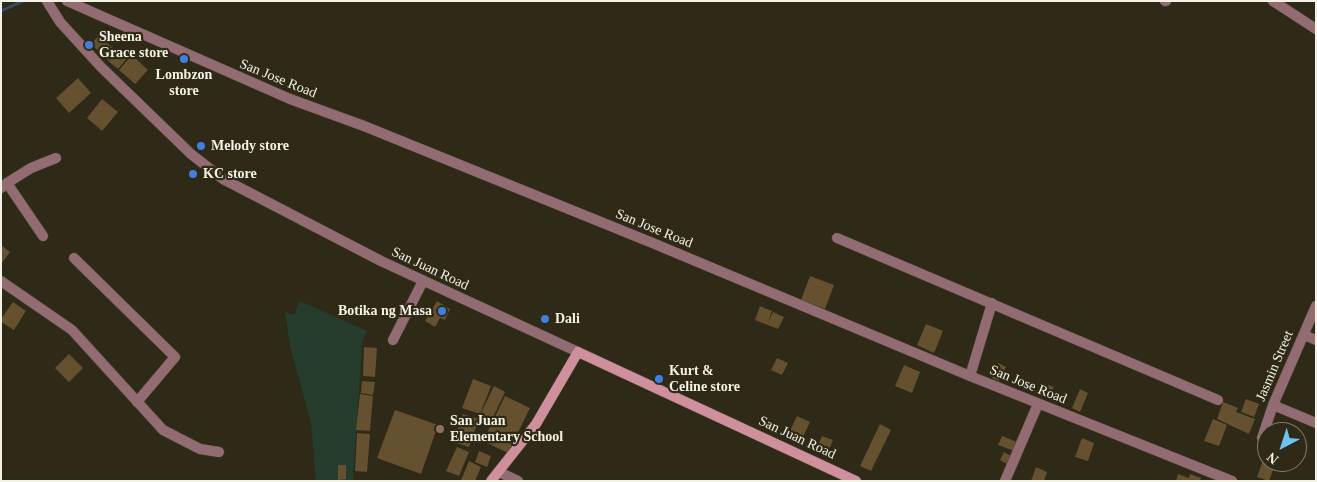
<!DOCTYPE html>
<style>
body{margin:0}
#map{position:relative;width:1317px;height:482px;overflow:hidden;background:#2e2a17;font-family:"Times New Roman",serif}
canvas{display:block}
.frame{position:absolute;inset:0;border:2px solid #f4f1e5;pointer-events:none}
.north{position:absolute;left:1257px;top:422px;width:50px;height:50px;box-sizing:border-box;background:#2e2a17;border:1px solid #7d7a69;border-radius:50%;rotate:220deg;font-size:14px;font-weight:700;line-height:20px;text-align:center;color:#f4f1e5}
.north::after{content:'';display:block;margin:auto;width:18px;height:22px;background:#6dc2f3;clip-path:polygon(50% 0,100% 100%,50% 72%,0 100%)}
</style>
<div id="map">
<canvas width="1317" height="482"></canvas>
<div class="frame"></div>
<div class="north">N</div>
</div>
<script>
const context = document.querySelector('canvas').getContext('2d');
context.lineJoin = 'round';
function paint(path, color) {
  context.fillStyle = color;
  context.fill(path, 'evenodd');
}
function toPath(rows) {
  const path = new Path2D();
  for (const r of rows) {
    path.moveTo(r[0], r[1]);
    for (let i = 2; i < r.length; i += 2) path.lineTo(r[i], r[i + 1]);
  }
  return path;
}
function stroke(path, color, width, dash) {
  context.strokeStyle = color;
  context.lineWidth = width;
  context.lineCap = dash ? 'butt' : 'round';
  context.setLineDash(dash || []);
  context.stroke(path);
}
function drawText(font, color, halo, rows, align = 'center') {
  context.font = font + ' "Times New Roman",serif';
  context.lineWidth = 4.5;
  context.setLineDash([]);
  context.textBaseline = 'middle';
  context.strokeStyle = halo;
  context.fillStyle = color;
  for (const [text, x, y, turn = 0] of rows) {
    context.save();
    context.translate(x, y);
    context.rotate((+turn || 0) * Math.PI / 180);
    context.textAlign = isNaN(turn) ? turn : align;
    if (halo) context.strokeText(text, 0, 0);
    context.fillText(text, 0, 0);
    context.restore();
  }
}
const green = toPath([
 [300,301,367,331,362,343,353,481,316,481,311,423,290,346,285,312,294,315]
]);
const stream = toPath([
 [1,11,23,1]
]);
const building = toPath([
 [99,35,116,51,108,60,91,44],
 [119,48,129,56,118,69,108,61],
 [132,55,148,70,135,84,119,70],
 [78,78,91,93,69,113,56,98],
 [102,99,118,112,102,131,87,118],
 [1,245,10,252,1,264],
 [810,276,834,285,825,309,801,300],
 [437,301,450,309,445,320,440,318,435,327,425,321],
 [13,302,26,311,14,330,1,322,1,319],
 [760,306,772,311,768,322,773,312,784,317,778,329,755,320],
 [926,324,943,331,934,353,917,345],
 [364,347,377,348,375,377,363,376],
 [69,354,83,368,69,382,55,368],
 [777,358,788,363,782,375,771,370],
 [998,363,1006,367,999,381,992,378],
 [904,365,920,372,912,393,895,386],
 [473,379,491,386,480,414,462,408],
 [362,381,375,382,373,395,361,393],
 [1048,385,1054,387,1051,395,1046,393],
 [494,386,505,392,490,424,478,419],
 [1080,389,1088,393,1080,412,1072,408],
 [360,394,373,396,370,431,356,430],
 [505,396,530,408,508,453,483,441],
 [1246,399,1259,404,1254,417,1241,412],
 [1223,402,1238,408,1236,412,1255,419,1249,434,1217,419],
 [395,410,438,425,421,474,377,458],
 [463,414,479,419,469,447,453,442],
 [797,416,810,422,799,445,786,439],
 [1213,419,1227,425,1219,446,1204,441],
 [880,424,891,430,871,471,860,466],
 [357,433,370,434,367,472,355,471],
 [822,436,833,440,827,454,816,450],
 [1002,436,1017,442,1014,451,998,445],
 [1082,438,1094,443,1088,461,1075,457],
 [457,447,469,452,459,476,446,471],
 [479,451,491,456,487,467,475,462],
 [1004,452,1011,456,1007,464,1000,460],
 [1265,455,1267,455,1267,462,1276,462,1269,481,1257,477],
 [469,461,481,467,475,481,463,481,461,480],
 [338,465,346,465,346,479,338,480],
 [1036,467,1047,472,1044,481,1031,481],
 [1178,474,1189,478,1190,474,1201,478,1200,481,1176,481]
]);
const minor = toPath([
 [1165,1,1166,1],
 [1273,1,1316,29],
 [7,183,31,168,56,158],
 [1,188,7,183,43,236],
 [837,238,1218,400],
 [74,258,175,357,137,402],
 [1,281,72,330,163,430,200,449,219,452],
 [1304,335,1316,340],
 [393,340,423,281],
 [970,376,992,303],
 [1273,405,1316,423],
 [1262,438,1273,405,1316,306],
 [499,472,518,481],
 [1005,481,1038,404]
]);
const tertiary = toPath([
 [47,1,60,22,101,67,191,154,223,179,381,261,578,352],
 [67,1,290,99,364,126,655,244,970,376,1232,481]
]);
const secondary = toPath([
 [491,481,536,424,578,352,856,481]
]);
const markers = [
 [89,45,5,"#3f7fe0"],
 [184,59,5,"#3f7fe0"],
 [201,146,5,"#3f7fe0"],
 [193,174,5,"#3f7fe0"],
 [442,311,5,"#3f7fe0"],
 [545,319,5,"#3f7fe0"],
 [659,379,5,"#3f7fe0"],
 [440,429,5,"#8d6e63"]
];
const poiNames = [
 ["Sheena",99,37],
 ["Grace store",99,53],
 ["Lombzon",184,75,"center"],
 ["store",184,91,"center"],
 ["Melody store",211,146],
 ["KC store",203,174],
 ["Botika ng Masa",432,311,"right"],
 ["Dali",555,319],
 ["Kurt &",669,371],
 ["Celine store",669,387],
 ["San Juan",450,421],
 ["Elementary School",450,437]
];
const streetNames = [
 ["San Jose Road",278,79,22],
 ["San Jose Road",654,229,22],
 ["San Juan Road",430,269,25],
 ["Jasmin Street",1275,366,-67],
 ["San Jose Road",1028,385,22],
 ["San Juan Road",797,438,25]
];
paint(green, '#263c2d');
stroke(stream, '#324c67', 3);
paint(building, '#65502f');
stroke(minor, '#4a4634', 11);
stroke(tertiary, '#4a4634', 11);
stroke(secondary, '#4a4634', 11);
stroke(minor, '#936b73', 10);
stroke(tertiary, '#936b73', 10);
stroke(secondary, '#cf8f9d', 10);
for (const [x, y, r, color] of markers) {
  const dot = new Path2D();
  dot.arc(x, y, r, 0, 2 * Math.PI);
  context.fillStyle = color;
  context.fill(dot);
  stroke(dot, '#2e2a17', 2);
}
drawText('bold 14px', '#f4f1e5', '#2e2a17', poiNames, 'left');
drawText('14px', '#f4f1e5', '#2e2a17', streetNames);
</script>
